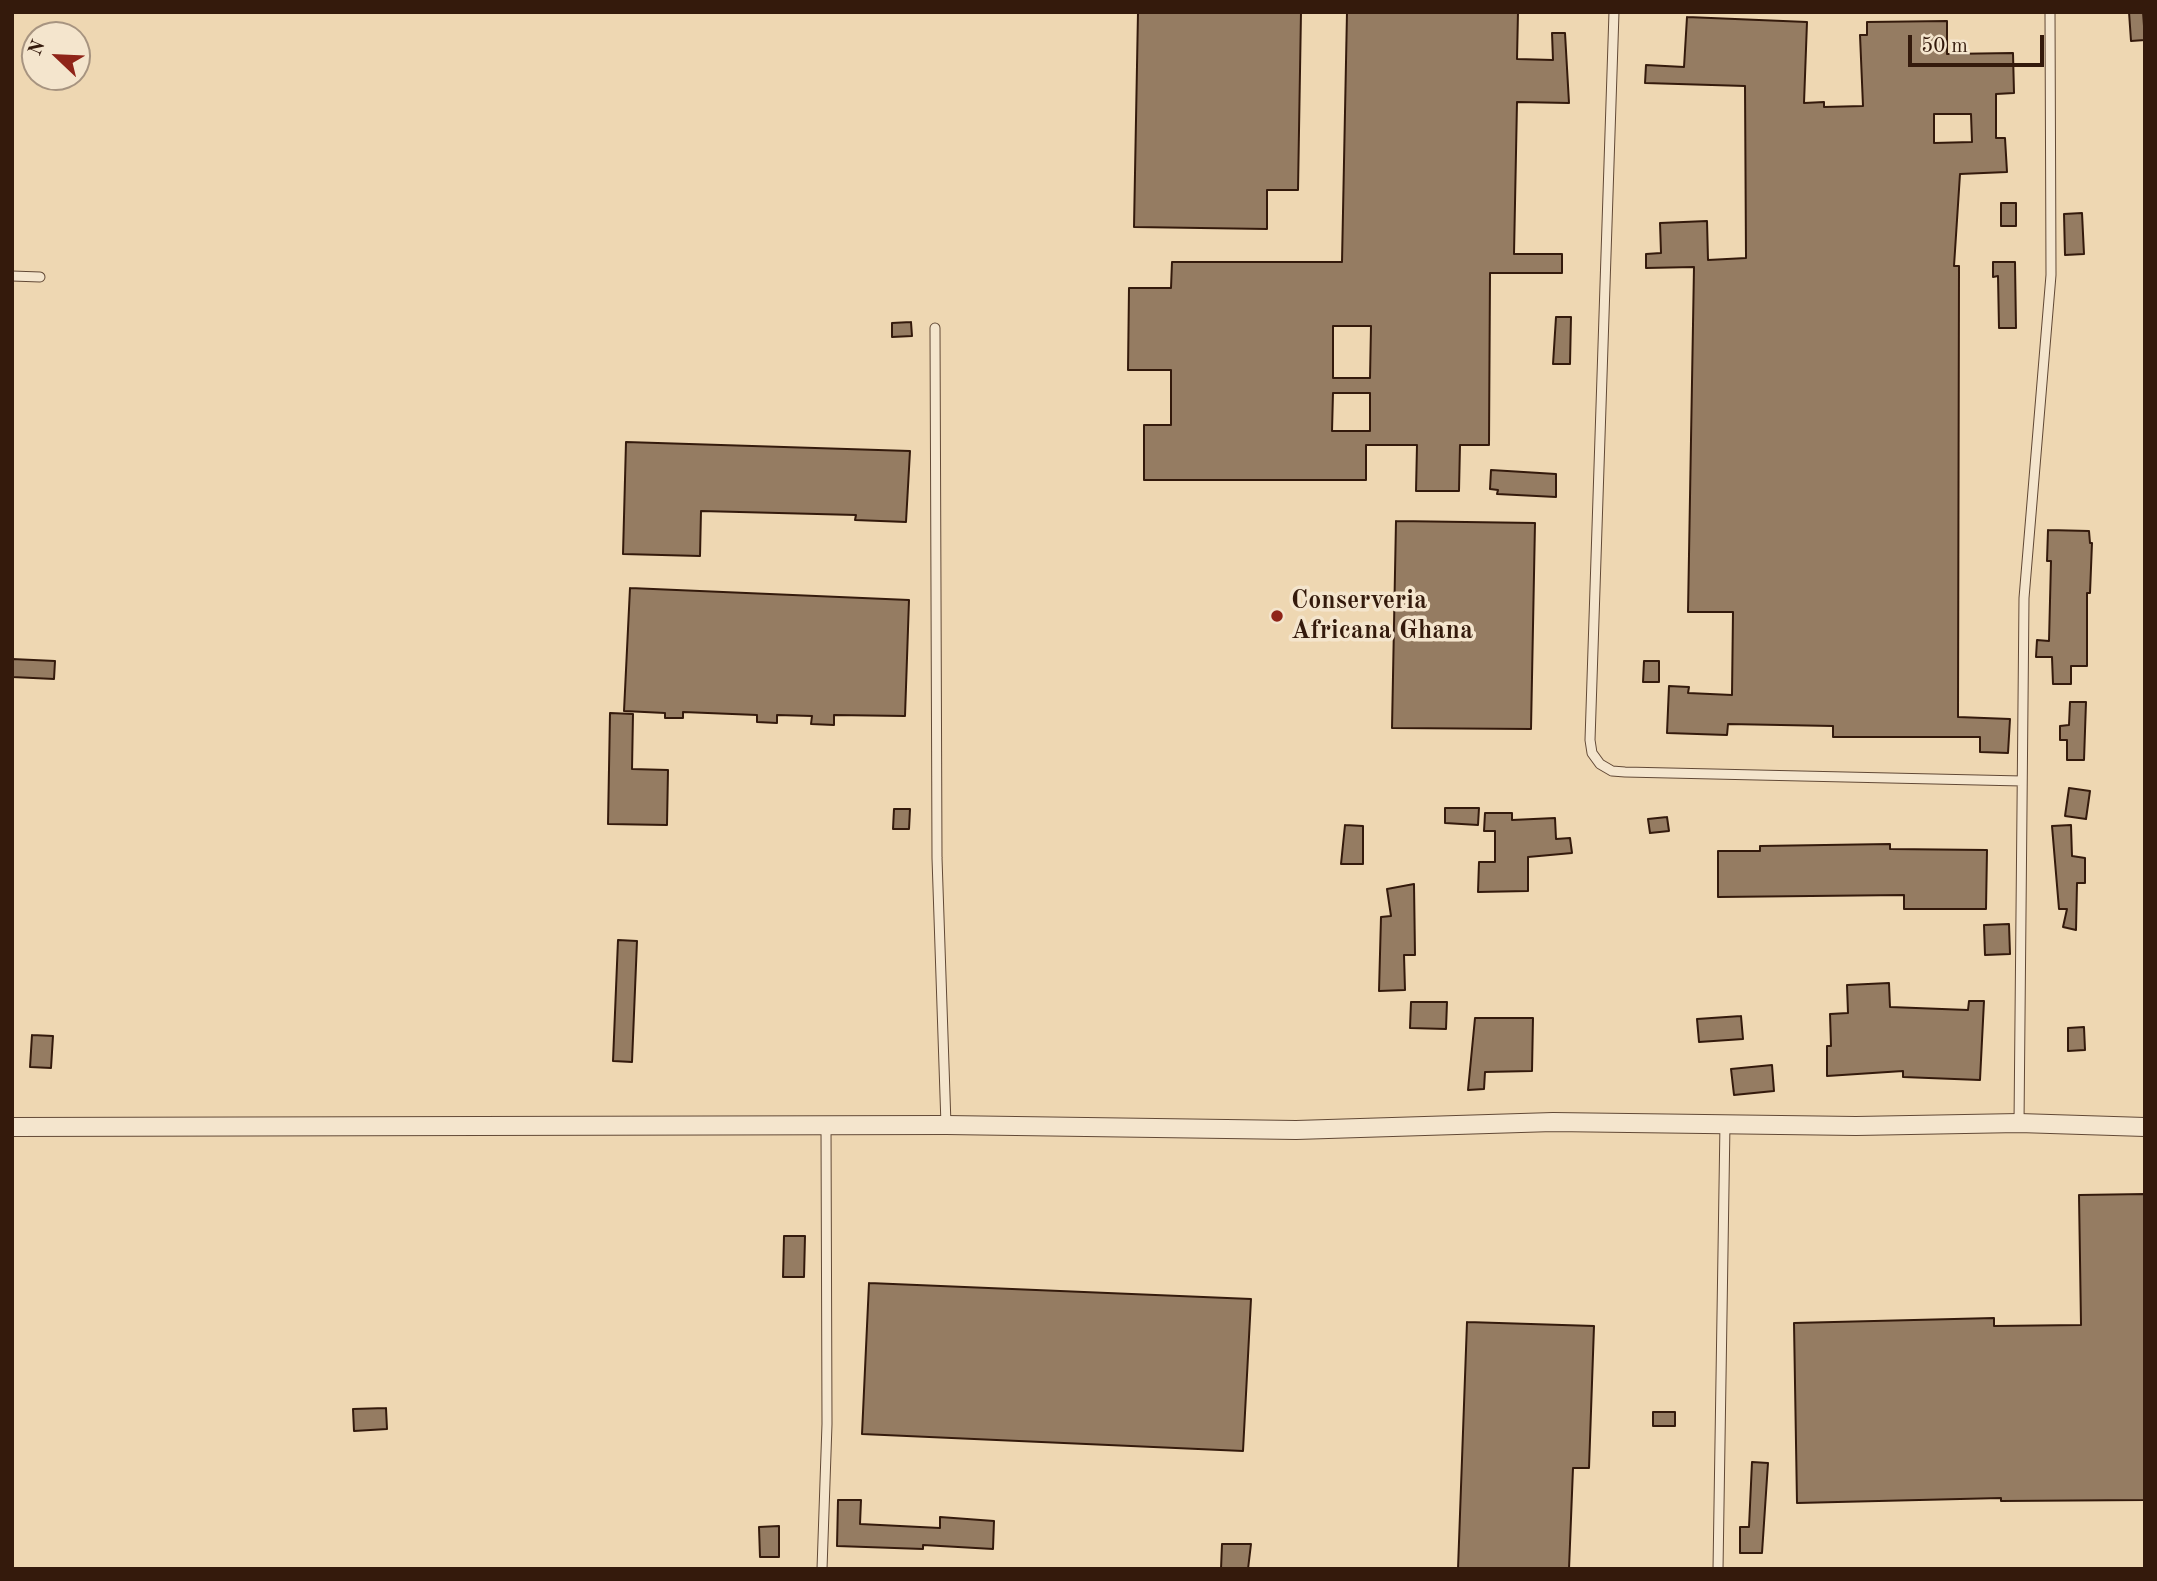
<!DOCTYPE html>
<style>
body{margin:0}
#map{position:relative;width:2157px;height:1581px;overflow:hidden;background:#eed7b2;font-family:"Old Standard TT",serif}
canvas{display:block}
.frame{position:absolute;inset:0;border:14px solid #341a0c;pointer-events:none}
.north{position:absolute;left:21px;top:21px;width:70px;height:70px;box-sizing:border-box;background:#f4e5cd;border:2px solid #a79480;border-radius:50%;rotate:293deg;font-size:19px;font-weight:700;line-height:28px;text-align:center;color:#341a0c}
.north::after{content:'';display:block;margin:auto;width:24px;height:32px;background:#8f2418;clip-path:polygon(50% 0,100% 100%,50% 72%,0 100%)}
.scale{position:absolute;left:1908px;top:35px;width:136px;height:32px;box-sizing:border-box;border:4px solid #341a0c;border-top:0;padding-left:9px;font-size:21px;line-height:24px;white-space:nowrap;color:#341a0c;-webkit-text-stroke:5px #f4e5cd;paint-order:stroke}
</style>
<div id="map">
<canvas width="2157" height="1581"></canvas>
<div class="frame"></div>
<div class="north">N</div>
<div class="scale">50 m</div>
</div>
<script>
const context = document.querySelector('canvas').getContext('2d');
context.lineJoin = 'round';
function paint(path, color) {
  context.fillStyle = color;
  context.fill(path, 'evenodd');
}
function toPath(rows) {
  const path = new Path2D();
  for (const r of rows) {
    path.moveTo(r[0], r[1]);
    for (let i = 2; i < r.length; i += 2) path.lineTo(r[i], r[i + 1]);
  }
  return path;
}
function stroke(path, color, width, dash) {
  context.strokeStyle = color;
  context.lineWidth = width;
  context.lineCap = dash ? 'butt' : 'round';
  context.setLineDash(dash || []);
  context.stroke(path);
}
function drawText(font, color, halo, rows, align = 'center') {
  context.font = font + ' "Old Standard TT",serif';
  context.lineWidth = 7;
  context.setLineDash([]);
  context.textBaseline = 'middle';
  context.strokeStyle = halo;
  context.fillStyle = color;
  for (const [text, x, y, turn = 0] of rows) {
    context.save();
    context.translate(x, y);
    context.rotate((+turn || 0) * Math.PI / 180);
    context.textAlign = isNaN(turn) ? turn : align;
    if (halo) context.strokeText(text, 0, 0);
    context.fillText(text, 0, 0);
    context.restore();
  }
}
const building = toPath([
 [1138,12,1301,12,1298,190,1267,190,1267,229,1134,227,1138,12],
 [1347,12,1518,12,1517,59,1553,60,1552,33,1565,33,1569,103,1517,102,1514,254,1562,254,1562,273,1490,273,1489,445,1460,445,1459,491,1416,491,1417,445,1366,445,1366,480,1144,480,1144,425,1171,425,1171,370,1128,370,1129,288,1171,288,1172,262,1342,262,1347,12],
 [1333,326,1371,326,1370,378,1333,378,1333,326],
 [1333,393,1370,393,1370,431,1332,431,1333,393],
 [2129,12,2143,12,2145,40,2131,41,2129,12],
 [1687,17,1807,22,1804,103,1824,102,1824,107,1863,106,1860,35,1867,35,1867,22,1947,21,1947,54,2013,53,2014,93,1996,94,1996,138,2005,138,2007,172,1960,174,1954,266,1959,266,1958,717,2010,719,2008,753,1980,752,1980,737,1833,737,1833,726,1728,724,1727,735,1667,733,1669,686,1689,687,1688,693,1732,695,1733,612,1688,612,1694,267,1646,268,1646,254,1661,253,1660,223,1707,221,1708,260,1746,258,1745,86,1645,83,1646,65,1684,67,1687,17],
 [1934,114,1971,114,1972,142,1934,143,1934,114],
 [2001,203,2016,203,2016,226,2001,226,2001,203],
 [2082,213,2084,254,2065,255,2064,214,2082,213],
 [1993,262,2015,262,2016,328,1999,328,1998,276,1993,277,1993,262],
 [1556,317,1571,317,1570,364,1553,364,1556,317],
 [911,322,912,336,892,337,892,323,911,322],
 [626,442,910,451,906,522,855,520,856,515,701,511,700,556,623,554,626,442],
 [1491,470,1556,474,1556,497,1497,494,1498,490,1490,489,1491,470],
 [1396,521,1535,523,1531,729,1392,728,1396,521],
 [2048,530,2089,531,2090,543,2092,543,2090,593,2087,593,2087,666,2071,666,2071,684,2053,684,2052,657,2036,657,2037,640,2049,641,2051,561,2047,561,2048,530],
 [630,588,909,600,905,716,834,715,834,725,811,724,812,716,777,715,777,723,757,722,757,715,683,712,683,718,665,718,665,713,624,711,630,588],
 [12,659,55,661,54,679,12,677,12,659],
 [1644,661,1659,661,1659,682,1643,682,1644,661],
 [2070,702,2086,702,2084,760,2067,760,2067,740,2060,740,2060,726,2069,725,2070,702],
 [610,713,633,714,632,769,668,770,667,825,608,824,610,713],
 [2069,788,2090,791,2086,819,2065,816,2069,788],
 [1445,808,1479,808,1478,825,1445,823,1445,808],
 [894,809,910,809,909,829,893,829,894,809],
 [1485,813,1512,813,1512,820,1555,818,1556,839,1570,838,1572,853,1528,857,1528,891,1478,892,1479,862,1495,862,1495,831,1484,831,1485,813],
 [1667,817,1669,831,1650,833,1648,819,1667,817],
 [1345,825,1363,826,1363,864,1341,864,1345,825],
 [2071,825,2072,856,2085,858,2085,883,2077,883,2076,930,2063,927,2067,909,2059,909,2052,826,2071,825],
 [1890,844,1890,849,1987,850,1986,909,1904,909,1904,895,1718,897,1718,851,1760,851,1760,846,1890,844],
 [1414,884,1415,955,1404,955,1405,990,1379,991,1381,917,1391,916,1387,889,1414,884],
 [2009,924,2010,954,1985,955,1984,925,2009,924],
 [618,940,637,941,632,1062,613,1061,618,940],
 [1889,983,1890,1007,1968,1010,1969,1001,1984,1001,1980,1080,1903,1077,1903,1071,1827,1076,1827,1046,1831,1046,1830,1014,1848,1013,1847,985,1889,983],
 [1411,1002,1447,1002,1446,1029,1410,1028,1411,1002],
 [1741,1016,1743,1039,1699,1042,1697,1019,1741,1016],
 [1475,1018,1533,1018,1532,1071,1485,1072,1484,1089,1468,1090,1475,1018],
 [2084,1027,2085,1050,2068,1051,2068,1028,2084,1027],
 [32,1035,53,1036,51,1068,30,1067,32,1035],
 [1772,1065,1774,1091,1734,1095,1731,1069,1772,1065],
 [2145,1194,2145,1500,2001,1501,2001,1498,1797,1503,1794,1323,1994,1318,1994,1326,2081,1325,2079,1195,2145,1194],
 [784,1236,805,1236,804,1277,783,1277,784,1236],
 [869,1283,1251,1299,1243,1451,862,1434,869,1283],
 [1467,1322,1594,1326,1589,1468,1573,1468,1569,1569,1458,1569,1467,1322],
 [386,1408,387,1429,354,1431,353,1409,386,1408],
 [1653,1412,1675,1412,1675,1426,1653,1426,1653,1412],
 [1752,1462,1768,1463,1762,1553,1740,1553,1740,1527,1749,1527,1752,1462],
 [838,1500,861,1500,860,1524,940,1528,940,1517,994,1521,993,1549,923,1545,923,1549,837,1546,838,1500],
 [779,1526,779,1557,760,1557,759,1527,779,1526],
 [1222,1544,1251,1544,1248,1569,1221,1569,1222,1544]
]);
const lane = toPath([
 [1614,12,1590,740,1592,753,1600,764,1612,771,1625,772,2022,781],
 [12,276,40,277],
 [935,328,937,858,946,1125],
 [2019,1123,2024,598,2051,275,2050,12],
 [822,1569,827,1424,826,1126],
 [1718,1569,1725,1123]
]);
const street = toPath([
 [12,1127,946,1125,1296,1130,1553,1122,1856,1126,2019,1123,2145,1127]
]);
const markers = [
 [1277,616,7,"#8f2418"]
];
const poiNames = [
 ["Conserveria",1291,601],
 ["Africana Ghana",1291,631]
];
paint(building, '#957c62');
stroke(building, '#341a0c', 2);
stroke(lane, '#624936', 11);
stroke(street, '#624936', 20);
stroke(lane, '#f4e5cd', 9);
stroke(street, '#f4e5cd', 18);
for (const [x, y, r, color] of markers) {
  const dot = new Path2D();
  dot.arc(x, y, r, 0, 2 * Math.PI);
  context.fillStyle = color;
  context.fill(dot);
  stroke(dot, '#f4e5cd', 2.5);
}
drawText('bold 26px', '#341a0c', '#f4e5cd', poiNames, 'left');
</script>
